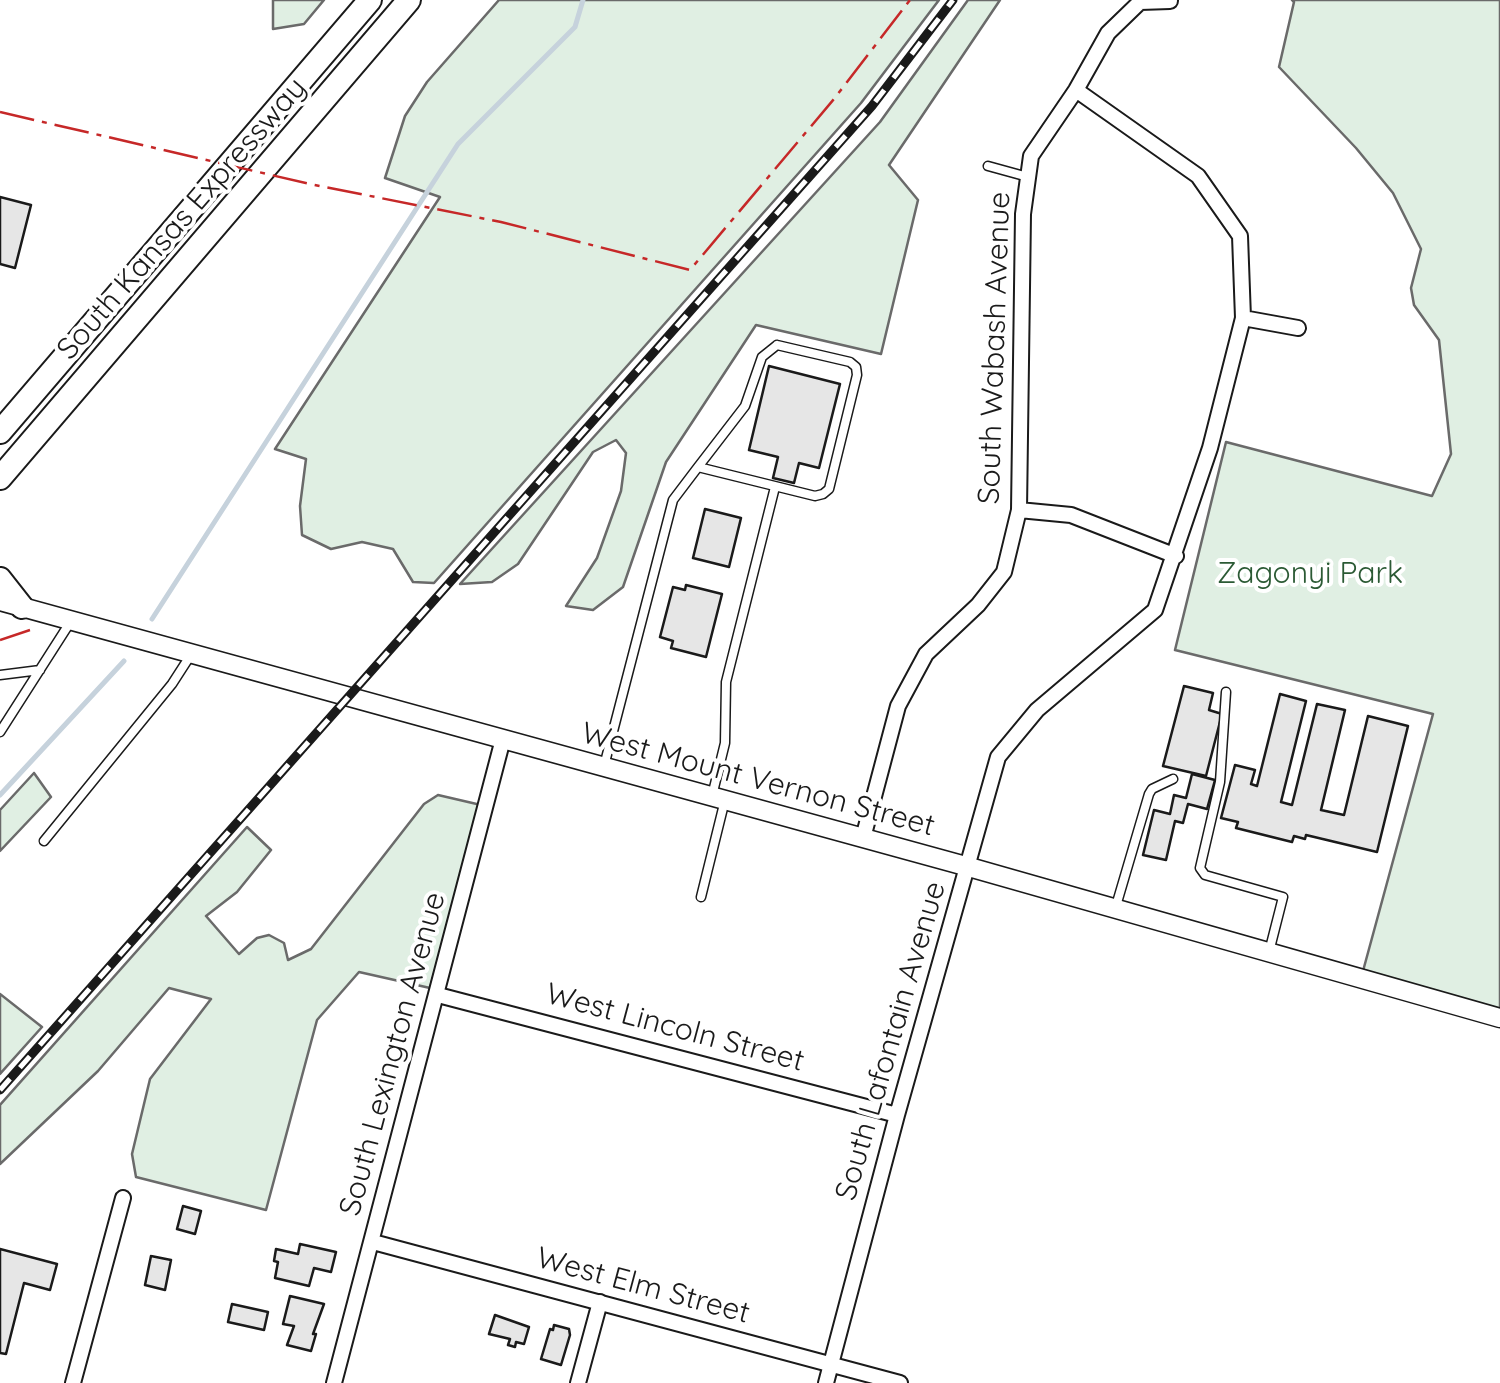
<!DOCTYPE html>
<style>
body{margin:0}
canvas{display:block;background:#fff}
</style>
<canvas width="1500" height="1383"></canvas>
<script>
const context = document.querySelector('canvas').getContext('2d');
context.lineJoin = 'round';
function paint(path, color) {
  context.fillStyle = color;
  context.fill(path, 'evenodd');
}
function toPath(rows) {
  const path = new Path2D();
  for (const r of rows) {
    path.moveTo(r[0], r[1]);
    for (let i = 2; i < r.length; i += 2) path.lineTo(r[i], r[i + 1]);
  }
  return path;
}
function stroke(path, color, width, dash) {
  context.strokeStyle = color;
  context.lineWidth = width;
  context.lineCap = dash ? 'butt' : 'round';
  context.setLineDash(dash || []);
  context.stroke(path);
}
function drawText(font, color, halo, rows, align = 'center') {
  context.font = font + ' Quicksand,sans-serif';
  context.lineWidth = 8;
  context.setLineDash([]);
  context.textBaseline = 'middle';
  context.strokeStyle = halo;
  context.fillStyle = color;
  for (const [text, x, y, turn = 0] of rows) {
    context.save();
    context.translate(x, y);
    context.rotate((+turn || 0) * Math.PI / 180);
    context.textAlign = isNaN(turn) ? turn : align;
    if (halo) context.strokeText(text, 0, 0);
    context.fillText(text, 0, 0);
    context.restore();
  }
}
const green = toPath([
 [273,0,324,0,304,24,273,29,273,0],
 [499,0,939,0,861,103,434,583,413,582,393,549,362,542,331,549,302,535,300,506,306,459,275,449,440,197,385,178,405,116,427,82,499,0],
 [968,0,1000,0,889,165,918,200,881,354,756,325,666,462,623,587,593,610,566,606,597,558,621,491,626,453,616,440,593,452,518,564,492,582,460,584,880,122,968,0],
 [1292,0,1500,0,1500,1009,1363,971,1433,714,1175,650,1226,442,1432,496,1451,454,1439,340,1414,305,1411,288,1421,249,1393,193,1356,148,1279,67,1294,2,1292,0],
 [34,773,51,797,0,851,0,810,34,773],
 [438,795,481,805,430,988,359,972,317,1020,266,1210,136,1177,132,1154,150,1079,211,999,169,988,98,1071,0,1164,0,1105,247,827,271,850,237,892,206,916,239,954,257,938,269,935,284,943,288,960,311,949,424,804,438,795],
 [0,994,42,1027,0,1074,0,994]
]);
const stream = toPath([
 [152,619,458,144,575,27,583,0],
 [0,795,124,661]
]);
const building = toPath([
 [0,197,31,205,15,268,0,264,0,197],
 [769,366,840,384,819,468,799,463,794,483,773,478,778,457,749,450,769,366],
 [705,509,741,518,729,567,693,558,705,509],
 [686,585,722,594,706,657,671,648,673,641,660,637,673,587,685,590,686,585],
 [1184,686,1213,693,1209,710,1222,714,1206,776,1163,766,1184,686],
 [1280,694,1306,701,1281,802,1292,805,1317,704,1345,710,1321,810,1344,815,1368,716,1408,726,1377,852,1306,835,1305,839,1294,836,1292,842,1236,828,1238,822,1221,818,1235,765,1255,770,1251,784,1257,786,1280,694],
 [1192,774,1215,780,1207,809,1188,804,1183,823,1175,821,1166,860,1143,855,1154,810,1170,814,1174,795,1186,798,1192,774],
 [183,1206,201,1211,195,1234,177,1229,183,1206],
 [300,1244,336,1252,331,1272,314,1268,309,1286,275,1278,278,1262,274,1261,276,1249,298,1254,300,1244],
 [0,1249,57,1264,50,1290,24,1283,6,1354,0,1353,0,1249],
 [151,1256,171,1260,165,1290,145,1285,151,1256],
 [290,1296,324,1304,313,1334,316,1334,311,1351,287,1345,294,1326,283,1324,290,1296],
 [232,1304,268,1312,264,1330,228,1322,232,1304],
 [495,1315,529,1327,524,1344,516,1342,515,1347,508,1345,510,1339,489,1334,495,1315],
 [554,1325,569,1329,570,1335,561,1365,541,1359,550,1329,553,1330,554,1325]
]);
const service = toPath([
 [988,166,1028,177],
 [777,345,850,362,856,367,857,375,829,489,823,494,815,496,698,467,745,406,762,357,777,345],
 [0,675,40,670],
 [1226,692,1220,782,1200,868,1205,875,1283,897,1269,952],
 [0,732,71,621],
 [604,766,673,500,698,467],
 [712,796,725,743,726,682,775,487],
 [44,841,172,684,192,653],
 [701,897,725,800],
 [1116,906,1149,794,1152,789,1173,779]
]);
const minor = toPath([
 [1243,318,1298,328],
 [1019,510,1071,515,1176,556],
 [863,838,898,706,926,654,978,605,1004,572,1019,510,1023,214,1031,156,1076,90,1108,33,1140,2,1170,1],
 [438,995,897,1115],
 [373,1242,900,1383],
 [73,1383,123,1198],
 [334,1383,503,739],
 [578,1383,600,1302],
 [826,1383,897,1115,998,757,1037,710,1155,610,1210,448,1243,318,1240,236,1198,176,1076,90]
]);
const tertiary = toPath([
 [0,601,969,867,1500,1018]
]);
const primary = toPath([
 [0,432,370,0],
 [0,478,409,0],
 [0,579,22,607]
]);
const rail = toPath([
 [0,1090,872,106,953,0]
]);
const power = toPath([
 [0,112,310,184,501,222,690,270,834,99,910,0],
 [0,640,30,630]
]);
const streetNames = [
 ["South Kansas Expressway",182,219,-49],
 ["South Wabash Avenue",995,348,-88],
 ["West Mount Vernon Street",758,780,15],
 ["West Lincoln Street",675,1028,15],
 ["South Lafontain Avenue",891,1041,-74],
 ["South Lexington Avenue",393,1054,-75],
 ["West Elm Street",643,1286,15]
];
const parkNames = [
 ["Zagonyi Park",1310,574]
];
paint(green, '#e0efe3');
stroke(green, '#6a6a6a', 2.5);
stroke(stream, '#c6d2dc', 5);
paint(building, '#e6e6e6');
stroke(building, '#1a1a1a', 2.5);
stroke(service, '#1a1a1a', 11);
stroke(minor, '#1a1a1a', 18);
stroke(tertiary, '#1a1a1a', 21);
stroke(primary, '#1a1a1a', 26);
stroke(service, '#fff', 8);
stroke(minor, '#fff', 14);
stroke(tertiary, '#fff', 18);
stroke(primary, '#fff', 22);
stroke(rail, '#1a1a1a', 9);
stroke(rail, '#fff', 5, [15]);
stroke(power, '#c62828', 2.5, [35, 8, 5, 8]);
drawText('30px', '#1a1a1a', '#fff', streetNames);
drawText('30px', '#2b5a34', '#fff', parkNames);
</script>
